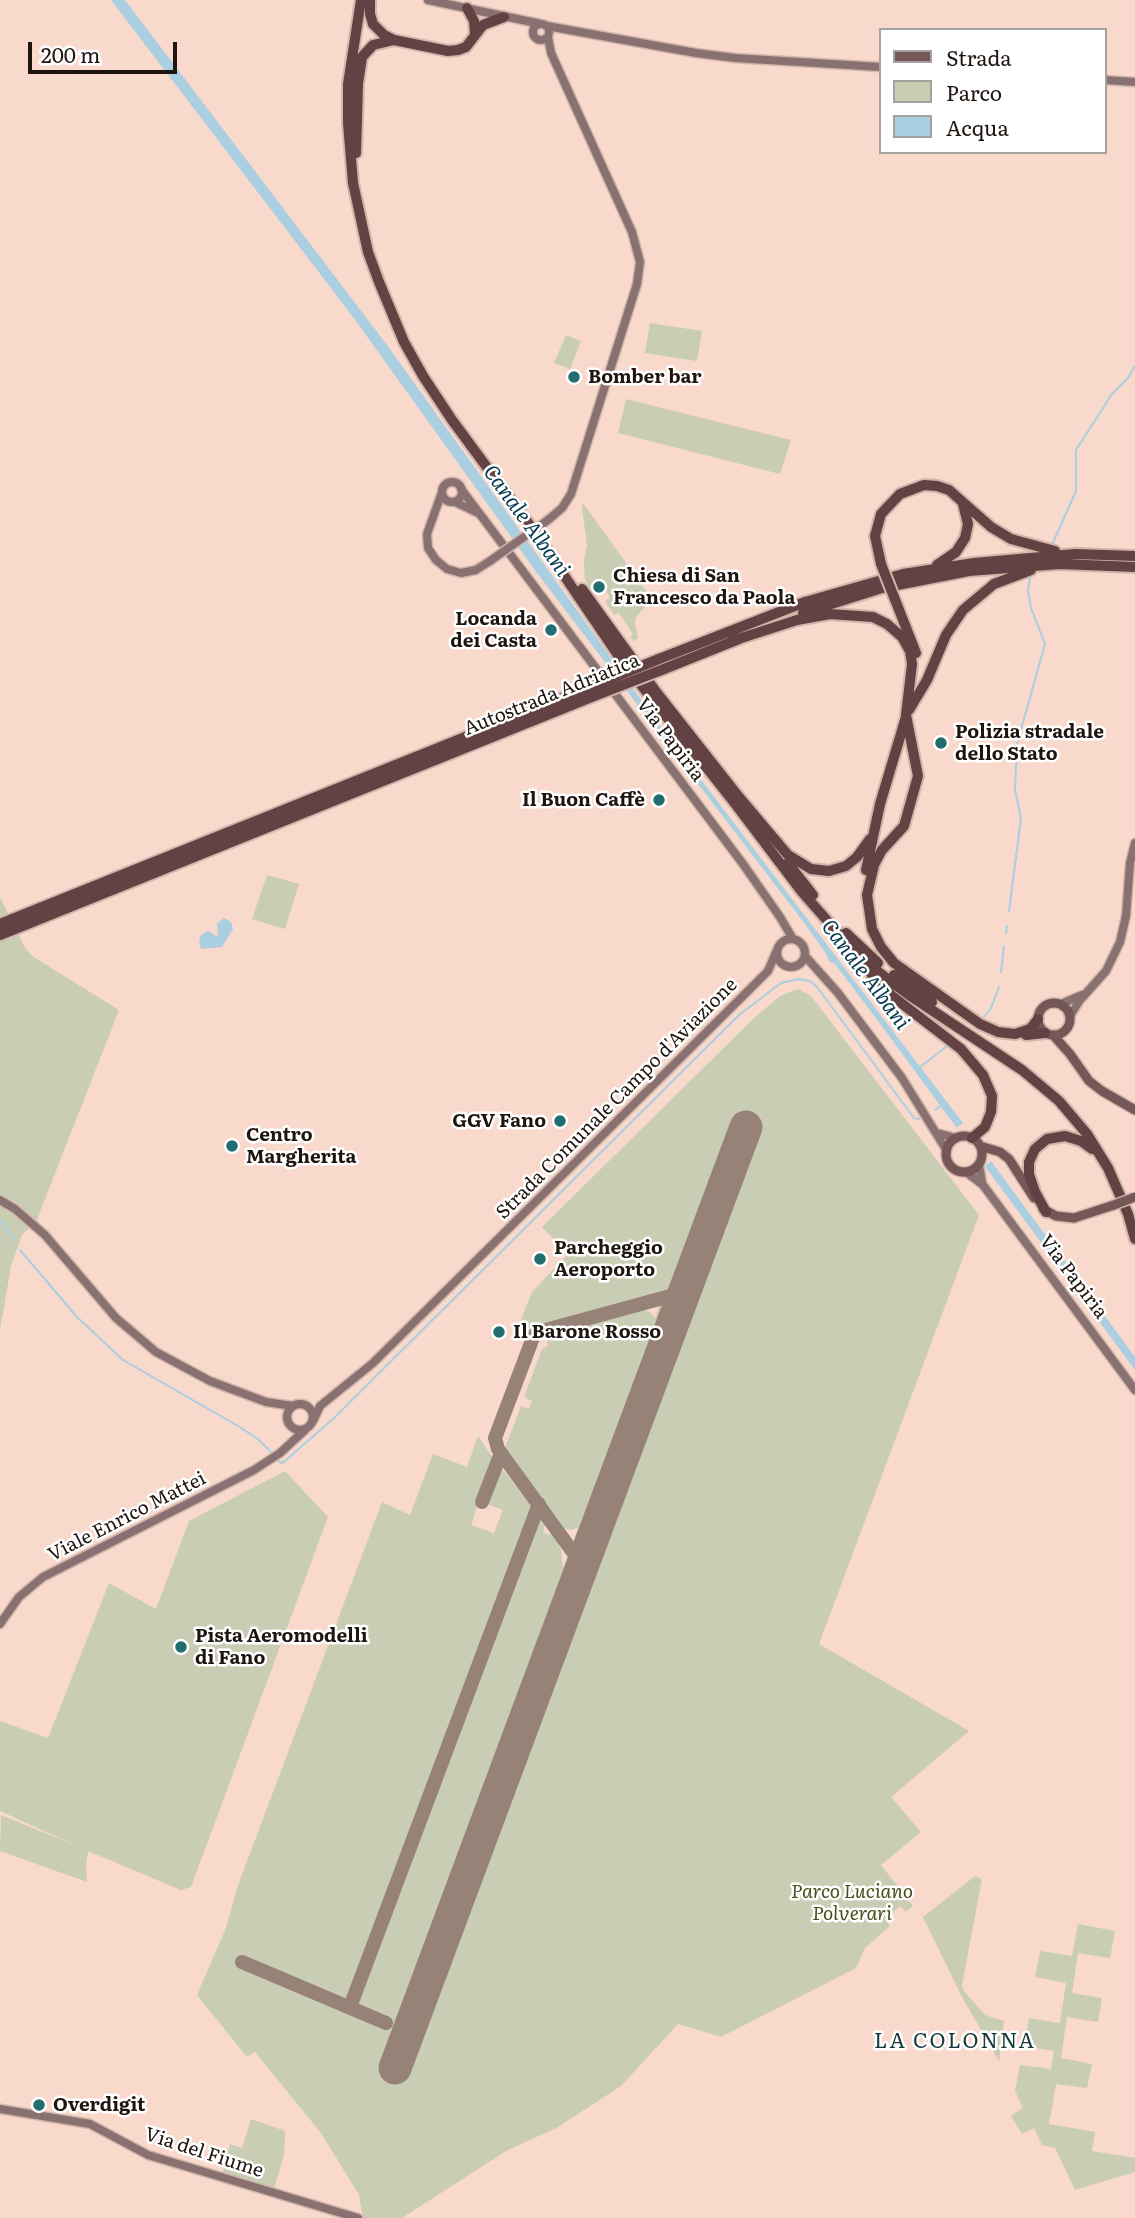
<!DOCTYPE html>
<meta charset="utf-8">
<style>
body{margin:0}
#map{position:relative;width:1135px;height:2218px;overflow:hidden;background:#f8d9cc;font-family:Literata,serif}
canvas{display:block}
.legend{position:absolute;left:879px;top:28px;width:228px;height:126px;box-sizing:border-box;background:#fff;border:2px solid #a5a19f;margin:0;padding:9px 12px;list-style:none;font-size:21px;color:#1f1510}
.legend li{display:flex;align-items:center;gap:14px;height:35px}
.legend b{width:35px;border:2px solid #a5a19f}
.scale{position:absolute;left:28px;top:42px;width:149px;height:32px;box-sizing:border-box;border:4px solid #1f1510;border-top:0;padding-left:9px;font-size:21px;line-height:24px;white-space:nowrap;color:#1f1510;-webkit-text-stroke:5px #fff;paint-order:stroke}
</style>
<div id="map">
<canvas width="1135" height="2218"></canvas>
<ul class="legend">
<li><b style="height:9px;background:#755758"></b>Strada</li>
<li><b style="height:19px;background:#c9cdb4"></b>Parco</li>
<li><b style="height:19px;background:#aacfe1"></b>Acqua</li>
</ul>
<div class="scale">200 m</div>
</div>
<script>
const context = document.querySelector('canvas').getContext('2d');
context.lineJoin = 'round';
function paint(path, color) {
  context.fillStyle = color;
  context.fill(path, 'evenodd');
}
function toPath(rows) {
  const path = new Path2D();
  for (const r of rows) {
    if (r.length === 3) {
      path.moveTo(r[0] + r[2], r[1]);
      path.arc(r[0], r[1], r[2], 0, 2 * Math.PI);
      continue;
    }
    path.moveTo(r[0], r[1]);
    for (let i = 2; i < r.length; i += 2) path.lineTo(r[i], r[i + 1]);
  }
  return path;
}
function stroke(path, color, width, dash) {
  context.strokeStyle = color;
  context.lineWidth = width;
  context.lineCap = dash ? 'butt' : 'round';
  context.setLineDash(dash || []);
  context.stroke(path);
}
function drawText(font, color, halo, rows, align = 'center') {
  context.font = font + ' Literata,serif';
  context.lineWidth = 5;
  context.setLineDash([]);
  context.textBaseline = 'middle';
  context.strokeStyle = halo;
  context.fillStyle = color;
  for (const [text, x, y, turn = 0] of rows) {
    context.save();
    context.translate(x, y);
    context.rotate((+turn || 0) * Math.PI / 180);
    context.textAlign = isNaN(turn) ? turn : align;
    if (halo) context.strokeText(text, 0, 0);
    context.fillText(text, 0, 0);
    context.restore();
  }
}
const green = toPath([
 [650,323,702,331,697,361,645,353],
 [566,335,581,341,570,369,554,363],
 [626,399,791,440,780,474,618,433],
 [583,503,652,599,636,617,635,622,638,638,634,641,630,637,633,634,619,613,614,615,605,601,610,598,604,587,606,586,603,581,590,588,585,580,584,561,587,545,582,508],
 [267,875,299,884,285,929,252,919],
 [0,897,24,946,32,956,119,1010,36,1222,22,1235,11,1266,0,1330],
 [798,989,811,996,979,1215,819,1644,969,1731,891,1797,921,1832,881,1865,913,1906,906,1912,900,1906,885,1919,890,1926,865,1948,856,1968,721,2037,678,2024,621,2086,558,2127,506,2151,402,2218,363,2218,359,2195,321,2133,255,2052,247,2057,197,1995,226,1928,237,1888,382,1502,410,1515,433,1454,467,1467,478,1436,493,1458,471,1525,494,1533,503,1510,482,1502,497,1462,545,1524,543,1532,547,1535,552,1533,556,1538,561,1550,563,1568,578,1528,570,1530,563,1528,505,1448,521,1406,529,1409,532,1401,524,1397,542,1349,548,1346,546,1335,642,1309,650,1312,655,1318,665,1291,524,1329,518,1327,532,1292,568,1254,542,1227,753,1019,780,996],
 [285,1471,328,1517,191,1887,181,1890,88,1851,86,1866,87,1882,0,1851,1,1815,79,1847,0,1811,0,1721,48,1738,109,1583,156,1609,189,1521],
 [975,1876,982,1879,962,1985,964,1991,985,2015,1004,2021,999,2061,962,1997,923,1917],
 [1078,1924,1115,1931,1110,1958,1078,1953,1072,1993,1102,1998,1098,2022,1067,2017,1061,2058,1092,2064,1087,2088,1056,2084,1049,2124,1095,2132,1092,2151,1135,2158,1135,2172,1075,2190,1055,2148,1042,2145,1034,2128,1022,2134,1011,2116,1023,2108,1015,2091,1020,2065,1051,2069,1054,2051,1024,2046,1029,2018,1060,2023,1066,1983,1035,1977,1040,1951,1072,1956],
 [251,2119,285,2131,284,2155,274,2189,222,2175,230,2144,242,2148]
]);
const water = toPath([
 [111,0,125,0,387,345,657,722,963,1123,1135,1357,1135,1370,878,1021,835,964,829,961,827,955,805,924,537,573,353,317],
 [224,918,231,922,233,929,222,947,201,949,199,941,201,935,208,931,218,937,217,923]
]);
const pier = toPath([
 [966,1121,994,1159,982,1168,953,1130]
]);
const stream = toPath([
 [1051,547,1076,491,1076,450,1112,394,1128,378,1135,366],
 [1009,911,1021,818,1015,790,1017,744,1045,644,1031,608,1028,590,1030,579],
 [1006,933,1007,926],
 [1001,972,1004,946],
 [983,1018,991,1008,999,987],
 [920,1067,947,1046],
 [935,1110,940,1106],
 [0,1220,15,1241],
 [20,1250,77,1317,123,1360,238,1426,258,1439,272,1453],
 [275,1458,281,1463,285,1461,334,1418,739,1015,781,983,799,979,810,981,817,987,914,1118,919,1119]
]);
const taxiway = toPath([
 [482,1502,501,1453],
 [583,1566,498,1449,495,1438,534,1335,538,1332,685,1292],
 [242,1962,386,2023],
 [350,2007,539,1504]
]);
const runway = toPath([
 [395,2068,746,1127]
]);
const secondary = toPath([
 [428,0,541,24],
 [541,32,8],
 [547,26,696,53,735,58,881,67],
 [1105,80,1135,82],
 [452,492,10],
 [461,489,743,864,780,917,793,939],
 [442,492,427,534,428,548,436,560,447,569,461,573,476,570,490,561],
 [455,502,478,513],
 [548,520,562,508,571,494,637,284,640,262,632,232,551,53,548,37],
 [791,953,14],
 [805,956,838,993,902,1078,947,1151],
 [1061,1004,1082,995],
 [1070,1016,1080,1000,1106,971,1120,942,1126,916,1130,863,1135,843],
 [937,1133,956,1138],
 [979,1165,982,1182],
 [966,1172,983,1185,1135,1390],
 [0,1200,15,1209,45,1235,116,1318,156,1352,210,1381,266,1402,293,1406],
 [300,1417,13],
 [313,1421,320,1406,373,1363,757,982,768,971,777,950],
 [0,1624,19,1597,43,1577,254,1470,280,1453,305,1430],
 [0,2109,90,2124,148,2155,358,2218]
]);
const primary = toPath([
 [1054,1019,16],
 [1053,1035,1070,1054,1089,1081,1102,1091,1135,1110],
 [964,1154,18],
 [980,1146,1000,1152,1009,1159,1034,1198],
 [1043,1209,1056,1216,1074,1218,1114,1205]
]);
const highway = toPath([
 [361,0,348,84,348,123,353,183,368,252,379,282,404,342,423,376,452,420,534,531,622,661,733,801,802,892,854,951,881,974,909,995,1022,1070,1059,1101,1087,1134,1108,1168,1128,1214,1135,1239],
 [370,0,370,14,373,24,384,35,394,40,448,51,458,50,466,47,483,25,504,17],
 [467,8,474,21,475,34],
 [356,153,358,84,362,57,373,45,394,40],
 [881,564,875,536,881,514,900,494,924,485,937,486,949,490,991,527,1011,539,1055,551],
 [937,565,956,552,965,538,968,524,963,504],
 [582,589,654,689,739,797],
 [894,597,916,653],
 [803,613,882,588,969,571,1060,564,1135,567],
 [732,641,797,620,830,614,873,617,887,624,902,637,910,651,912,664,906,715,918,776,904,826,882,850,874,865,867,895,872,929,881,947,894,963,980,1024,998,1032,1015,1034,1030,1029,1038,1019],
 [659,659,805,602,903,574,974,563,1075,554,1135,556],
 [664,669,739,639],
 [909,710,927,680,946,635,963,610,994,584,1031,570],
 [739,797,788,855,811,869,829,871,846,866,857,857,870,839],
 [788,863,813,895],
 [866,870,880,804,906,717],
 [0,924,590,687],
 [846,933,878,963],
 [0,935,594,696],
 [866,968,892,996,961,1049,983,1075,992,1096,991,1112,985,1127,972,1138],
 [894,975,932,1002],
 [1026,1035,1045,1033],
 [1046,1212,1035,1192,1029,1174,1029,1162,1035,1149,1047,1139,1065,1136,1081,1141,1092,1149]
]);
const secondaryBridge = toPath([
 [490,561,548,520]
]);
const primaryBridge = toPath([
 [1114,1205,1135,1197]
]);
const highwayBridge = toPath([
 [881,564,894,597],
 [590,687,659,659],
 [594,696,664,669]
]);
const markers = [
 [574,377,7,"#216d6f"],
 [599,587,7,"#216d6f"],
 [551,630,7,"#216d6f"],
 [941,743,7,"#216d6f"],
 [659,800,7,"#216d6f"],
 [560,1121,7,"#216d6f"],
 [232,1146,7,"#216d6f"],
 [540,1259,7,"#216d6f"],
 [499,1332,7,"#216d6f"],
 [181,1647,7,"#216d6f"],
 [39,2105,7,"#216d6f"]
];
const poiNames = [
 ["Bomber bar",588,377],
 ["Chiesa di San",613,576],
 ["Francesco da Paola",613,598],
 ["Locanda",537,619,"right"],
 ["dei Casta",537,641,"right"],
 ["Polizia stradale",955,732],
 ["dello Stato",955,754],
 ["Il Buon Caffè",645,800,"right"],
 ["GGV Fano",546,1121,"right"],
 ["Centro",246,1135],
 ["Margherita",246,1157],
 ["Parcheggio",554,1248],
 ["Aeroporto",554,1270],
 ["Il Barone Rosso",513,1332],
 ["Pista Aeromodelli",195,1636],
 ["di Fano",195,1658],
 ["Overdigit",53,2105]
];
const streetNames = [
 ["Autostrada Adriatica",552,695,-22],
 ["Via Papiria",670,740,53],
 ["Strada Comunale Campo d'Aviazione",617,1099,-45],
 ["Via Papiria",1073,1277,53],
 ["Viale Enrico Mattei",127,1517,-27],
 ["Via del Fiume",204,2153,18]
];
const parkNames = [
 ["Parco Luciano",852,1892],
 ["Polverari",852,1914]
];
const waterNames = [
 ["Canale Albani",526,521,54],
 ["Canale Albani",865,975,53]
];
const neighbourhoodNames = [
 ["LA COLONNA",955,2042]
];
paint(green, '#c9cdb4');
paint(water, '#aacfe1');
paint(pier, '#f8d9cc');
stroke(stream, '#aacfe1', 2);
stroke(taxiway, '#978278', 14);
stroke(runway, '#978278', 33);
stroke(secondary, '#d1b6aa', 11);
stroke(primary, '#d1b6aa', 12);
stroke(highway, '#d1b6aa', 14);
stroke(secondary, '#8a7171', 8);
stroke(primary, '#755758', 9);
stroke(highway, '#634243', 10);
stroke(secondaryBridge, '#d1b6aa', 11, []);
stroke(primaryBridge, '#d1b6aa', 12, []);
stroke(highwayBridge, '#d1b6aa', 14, []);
stroke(secondaryBridge, '#8a7171', 8);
stroke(primaryBridge, '#755758', 9);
stroke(highwayBridge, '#634243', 10);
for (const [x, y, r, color] of markers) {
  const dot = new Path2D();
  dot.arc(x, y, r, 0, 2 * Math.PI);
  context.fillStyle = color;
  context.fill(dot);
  stroke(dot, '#fff', 2.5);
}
drawText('bold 19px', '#1f1510', '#fff', poiNames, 'left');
drawText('19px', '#1f1510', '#fff', streetNames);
drawText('italic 19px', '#4b4f18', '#fff', parkNames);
drawText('italic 21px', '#073a4e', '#fff', waterNames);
context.letterSpacing = '2px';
drawText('21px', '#17393a', '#fff', neighbourhoodNames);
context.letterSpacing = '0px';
</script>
